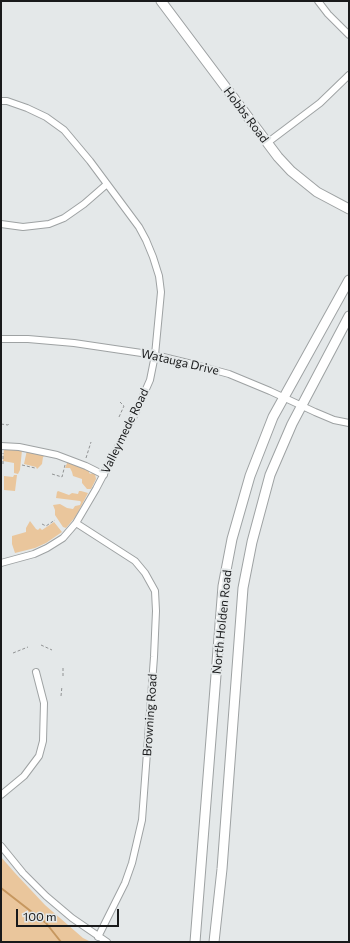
<!DOCTYPE html>
<style>
body{margin:0}
#map{position:relative;width:350px;height:943px;overflow:hidden;background:#e4e8e9;font-family:Commissioner,sans-serif}
canvas{display:block}
.frame{position:absolute;inset:0;border:2px solid #191a1b;pointer-events:none}
.scale{position:absolute;left:16px;top:909px;width:103px;height:18px;box-sizing:border-box;border:2px solid #191a1b;border-top:0;padding-left:5px;font-size:12px;line-height:14px;white-space:nowrap;color:#191a1b;-webkit-text-stroke:3px #e4e8e9;paint-order:stroke}
</style>
<div id="map">
<canvas width="350" height="943"></canvas>
<div class="frame"></div>
<div class="scale">100 m</div>
</div>
<script>
const context = document.querySelector('canvas').getContext('2d');
context.lineJoin = 'round';
function paint(path, color) {
  context.fillStyle = color;
  context.fill(path, 'evenodd');
}
function toPath(rows) {
  const path = new Path2D();
  for (const r of rows) {
    path.moveTo(r[0], r[1]);
    for (let i = 2; i < r.length; i += 2) path.lineTo(r[i], r[i + 1]);
  }
  return path;
}
function stroke(path, color, width, dash) {
  context.strokeStyle = color;
  context.lineWidth = width;
  context.lineCap = dash ? 'butt' : 'round';
  context.setLineDash(dash || []);
  context.stroke(path);
}
function drawText(font, color, halo, rows, align = 'center') {
  context.font = font + ' Commissioner,sans-serif';
  context.lineWidth = 4;
  context.setLineDash([]);
  context.textBaseline = 'middle';
  context.strokeStyle = halo;
  context.fillStyle = color;
  for (const [text, x, y, turn = 0] of rows) {
    context.save();
    context.translate(x, y);
    context.rotate((+turn || 0) * Math.PI / 180);
    context.textAlign = isNaN(turn) ? turn : align;
    if (halo) context.strokeText(text, 0, 0);
    context.fillText(text, 0, 0);
    context.restore();
  }
}
const green = toPath([
 [4,449,22,450,20,470,18,474,14,473,14,463,3,461],
 [27,450,47,454,43,457,42,464,37,469,36,467,24,464],
 [68,461,89,471,89,473,91,474,92,473,95,474,96,479,91,489,87,489,82,483,82,479,73,476,72,472,70,468,65,468],
 [14,475,17,475,15,491,4,490,4,476,13,477],
 [58,491,69,495,72,493,78,494,79,491,81,491,88,493,76,516,66,528,63,527,55,515,55,510,53,505,60,504,67,508,73,509,75,506,80,505,81,502,80,501,56,498,57,492],
 [30,521,36,529,38,530,40,528,42,530,54,522,62,532,46,543,35,548,15,553,12,544,12,536,26,532,26,528],
 [1,857,15,873,45,905,83,938,91,942,1,942]
]);
const stream = toPath([
 [1,888,46,923,61,942]
]);
const path = toPath([
 [119,417,124,406,120,402],
 [1,424,8,425,10,423],
 [86,458,91,442],
 [3,464,3,453],
 [22,465,35,468],
 [52,474,62,477,65,465],
 [42,524,46,526,55,520],
 [41,645,52,650],
 [13,653,28,647],
 [63,668,63,676],
 [61,696,62,686]
]);
const street = toPath([
 [318,1,328,14,349,35],
 [1,101,7,101,27,108,46,117,64,130,90,161,139,227,146,240,153,257,159,276,161,292,155,355,150,380,135,414,96,489,76,523,63,538,47,548,34,554,1,563],
 [267,143,320,103,349,75],
 [1,224,23,227,49,224,64,218,84,204,107,184],
 [1,339,28,339,74,343,155,355,196,365,229,374,270,391,315,412,334,420,349,423],
 [1,446,19,447,57,455,86,466,104,475],
 [76,523,135,561,145,573,155,591,156,611,154,657,142,820,132,863,125,883,98,937],
 [1,795,24,776,39,756,43,741,44,703,36,672],
 [1,846,23,873,46,896,72,918,107,942]
]);
const secondary = toPath([
 [161,1,278,157,291,171,317,192,349,209],
 [195,942,223,586,232,539,250,476,273,417,349,280],
 [214,942,222,869,243,588,252,542,270,475,292,424,349,316]
]);
const streetNames = [
 ["Hobbs Road",246,115,53],
 ["Watauga Drive",180,362,13],
 ["Valleymede Road",125,431,-64],
 ["North Holden Road",222,622,-84],
 ["Browning Road",150,715,-86]
];
paint(green, '#eac69c');
stroke(stream, '#c6975f', 2);
stroke(street, '#9ea2a3', 8);
stroke(secondary, '#9ea2a3', 11);
stroke(path, '#909293', 1, [3, 2]);
stroke(street, '#fff', 6);
stroke(secondary, '#fff', 9);
drawText('12px', '#191a1b', '#e4e8e9', streetNames);
</script>
